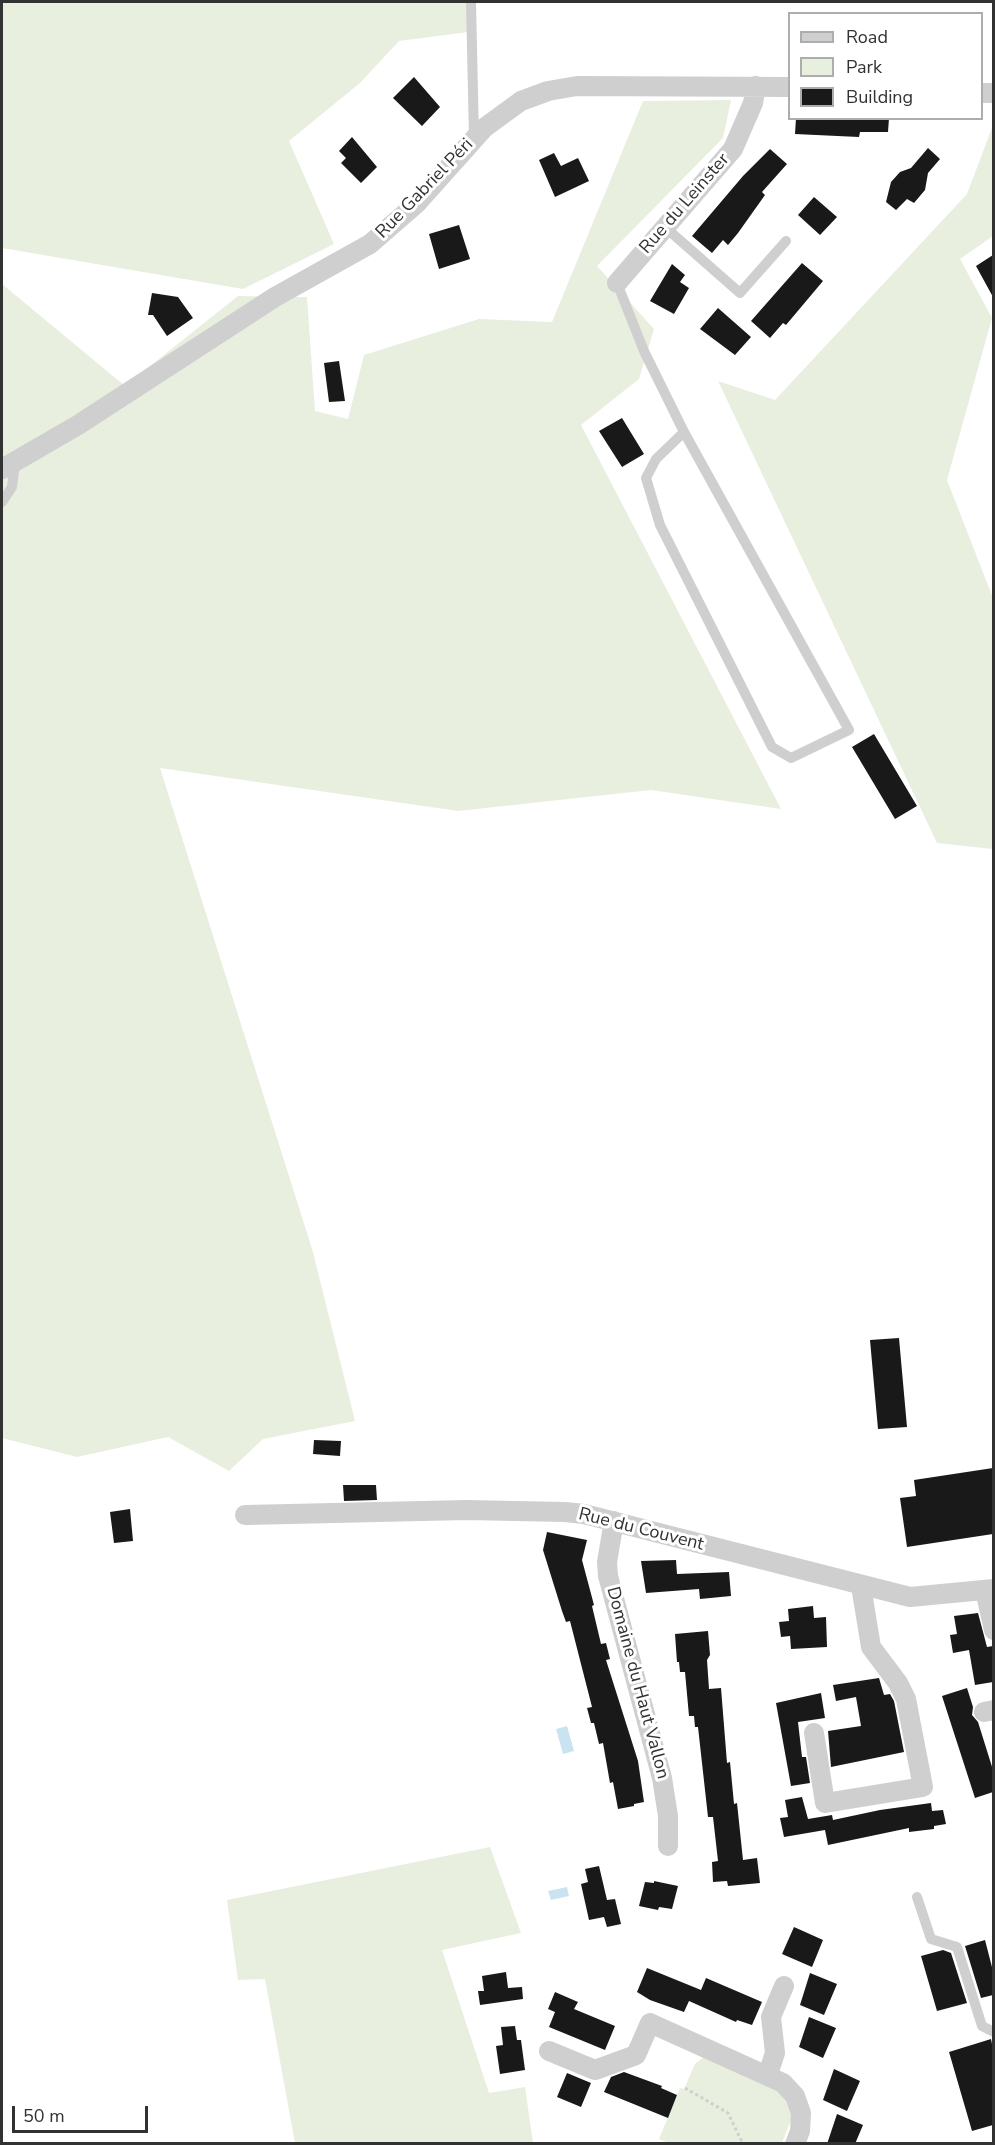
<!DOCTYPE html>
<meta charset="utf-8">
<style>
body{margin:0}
#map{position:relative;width:995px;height:2145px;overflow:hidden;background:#fff;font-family:"Nunito Sans",sans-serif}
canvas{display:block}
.frame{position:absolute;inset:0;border:3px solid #323232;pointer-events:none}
.legend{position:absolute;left:788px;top:12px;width:195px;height:108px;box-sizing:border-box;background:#fff;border:2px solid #adadad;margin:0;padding:8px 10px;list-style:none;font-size:18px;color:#323232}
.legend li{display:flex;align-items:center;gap:12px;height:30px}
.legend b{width:30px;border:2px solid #adadad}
.scale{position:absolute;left:12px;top:2106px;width:136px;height:27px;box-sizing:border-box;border:3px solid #323232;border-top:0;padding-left:8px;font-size:18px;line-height:21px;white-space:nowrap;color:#323232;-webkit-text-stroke:4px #fff;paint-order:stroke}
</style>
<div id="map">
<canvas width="995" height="2145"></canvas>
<div class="frame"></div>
<ul class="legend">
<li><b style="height:8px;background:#cfcfcf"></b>Road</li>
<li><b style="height:16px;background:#e8efdf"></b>Park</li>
<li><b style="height:16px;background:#191919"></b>Building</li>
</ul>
<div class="scale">50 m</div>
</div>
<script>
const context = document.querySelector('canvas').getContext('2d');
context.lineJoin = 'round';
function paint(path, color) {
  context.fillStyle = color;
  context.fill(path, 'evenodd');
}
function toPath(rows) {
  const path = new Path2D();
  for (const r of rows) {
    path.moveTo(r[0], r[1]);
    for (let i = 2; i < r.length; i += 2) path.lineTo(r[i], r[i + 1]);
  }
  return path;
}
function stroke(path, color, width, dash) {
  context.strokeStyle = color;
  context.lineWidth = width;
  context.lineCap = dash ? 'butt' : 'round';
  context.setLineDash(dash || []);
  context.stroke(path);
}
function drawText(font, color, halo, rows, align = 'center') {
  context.font = font + ' "Nunito Sans",sans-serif';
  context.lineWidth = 6;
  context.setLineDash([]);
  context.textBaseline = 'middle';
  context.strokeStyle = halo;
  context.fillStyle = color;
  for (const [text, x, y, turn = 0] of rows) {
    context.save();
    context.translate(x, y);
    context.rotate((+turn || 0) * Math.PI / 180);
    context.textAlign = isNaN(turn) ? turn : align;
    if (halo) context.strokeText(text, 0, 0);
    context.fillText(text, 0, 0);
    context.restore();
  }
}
const green = toPath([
 [2,2,467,2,468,32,399,41,360,83,289,141,334,244,243,289,2,248],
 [731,100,723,138,597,266,654,329,639,379,581,425,781,809,651,790,458,811,160,768,313,1252,355,1421,263,1439,229,1471,168,1437,77,1457,2,1438,2,284,125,386,238,296,307,297,315,411,348,419,364,355,479,319,552,322,643,101],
 [993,125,993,236,960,259,992,318,947,480,993,598,993,849,937,843,718,381,775,400,967,194],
 [490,1847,521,1933,442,1950,489,2093,525,2087,533,2143,295,2143,265,1979,238,1980,227,1900],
 [704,2057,788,2095,793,2115,782,2143,671,2144,659,2139,680,2088,684,2089,695,2064]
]);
const water = toPath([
 [567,1726,574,1751,563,1754,556,1729],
 [567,1887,569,1896,551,1900,548,1891]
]);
const building = toPath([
 [414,77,440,107,422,126,393,98],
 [796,118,889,118,888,132,860,132,859,137,795,134],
 [352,137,377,167,361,183,341,163,346,158,339,151],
 [928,148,940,159,928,173,925,190,914,203,907,199,896,210,886,202,891,182,900,172,911,168],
 [770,149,787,164,762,192,765,195,738,233,728,245,723,240,712,253,692,236,743,176],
 [554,153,561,166,578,158,589,181,555,197,539,160],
 [814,197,837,217,820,235,798,215],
 [459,225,470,259,439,269,429,234],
 [993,255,993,297,976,266],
 [802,263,823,281,786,325,783,323,770,338,751,321],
 [672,264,685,275,680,282,689,288,674,314,650,301],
 [152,293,178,297,193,318,167,336,153,315,148,315],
 [718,308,751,337,735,355,700,329],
 [339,361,345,401,329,402,324,363],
 [622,418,644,454,622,467,599,431],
 [874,734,917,806,895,819,852,747],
 [899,1338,907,1427,878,1429,870,1340],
 [314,1440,341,1441,340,1456,313,1454],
 [993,1468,993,1534,907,1547,900,1498,916,1496,914,1480],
 [343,1485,376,1485,377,1500,344,1501],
 [130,1509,133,1541,114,1543,110,1512],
 [547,1532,587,1540,582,1560,594,1605,592,1606,601,1644,606,1643,610,1659,606,1660,638,1761,644,1802,634,1804,634,1806,618,1809,613,1782,610,1783,603,1743,599,1744,594,1723,591,1723,587,1708,592,1707,570,1621,566,1622,562,1611,543,1550],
 [676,1560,677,1574,729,1572,731,1596,700,1599,699,1589,646,1593,641,1561],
 [813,1606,814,1618,826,1617,827,1647,791,1649,790,1636,781,1637,779,1622,789,1621,788,1609],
 [978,1613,987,1647,993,1646,993,1682,975,1685,969,1650,953,1653,950,1635,957,1634,954,1616],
 [708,1631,710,1655,707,1660,709,1689,721,1688,727,1763,730,1762,734,1804,737,1803,743,1860,757,1858,760,1883,728,1886,727,1881,713,1882,712,1862,718,1861,713,1817,708,1817,698,1727,695,1727,694,1716,689,1716,685,1672,680,1672,679,1662,677,1662,675,1634],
 [879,1678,884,1695,890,1694,894,1701,904,1752,831,1767,828,1731,861,1726,856,1697,836,1701,833,1685],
 [967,1688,973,1707,972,1715,978,1722,993,1770,993,1792,975,1798,942,1696],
 [821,1693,825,1718,798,1722,802,1757,806,1757,810,1783,791,1786,776,1703],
 [802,1797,808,1819,832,1815,833,1820,880,1810,931,1803,932,1811,943,1810,946,1824,934,1826,934,1829,909,1832,909,1828,828,1845,825,1830,784,1837,780,1818,788,1817,785,1800],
 [599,1866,607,1900,615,1899,621,1924,607,1927,604,1917,589,1920,581,1884,588,1882,585,1869],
 [654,1881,678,1886,672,1909,659,1907,658,1910,639,1906,645,1882,654,1883],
 [794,1927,823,1940,812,1967,782,1954],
 [985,1940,993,1971,993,1995,981,1998,965,1946],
 [943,1950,951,1953,967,2003,937,2011,921,1956],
 [647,1968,701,1990,706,1978,762,2002,752,2025,737,2020,736,2022,689,2001,684,2012,650,2000,637,1992],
 [506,1972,508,1988,522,1987,523,1999,480,2005,478,1991,484,1991,482,1976],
 [810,1973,837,1984,824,2015,800,2005],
 [555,1992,578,2002,574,2009,615,2026,605,2050,549,2027,555,2012,548,2009],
 [809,2017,836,2028,823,2058,799,2047],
 [515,2026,517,2040,521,2040,525,2070,500,2074,496,2046,503,2045,501,2027],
 [991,2039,993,2049,993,2125,972,2131,949,2052],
 [834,2069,860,2081,847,2111,823,2100],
 [624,2072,662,2086,661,2088,677,2095,668,2118,604,2092,611,2077],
 [567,2073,591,2083,581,2107,557,2097],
 [837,2114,863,2125,855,2144,827,2144]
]);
const path = toPath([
 [685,2088,728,2113,743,2144]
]);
const lane = toPath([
 [471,2,474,139],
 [666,228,740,293,786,241],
 [617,283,644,351,684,432,849,730,791,758,772,747,660,525,646,478,656,459,684,432],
 [2,502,12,487,15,463],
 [917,1897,931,1939,957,1947,982,2026,994,2032]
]);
const street = toPath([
 [982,93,994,93],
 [617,283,733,149,753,103,756,86],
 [2,469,78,425,275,297,370,244,416,204,484,128,521,101,548,91,577,86,790,87],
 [245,1515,466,1510,565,1512,584,1514,910,1597,994,1589],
 [614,1521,607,1562,608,1576,662,1778,668,1816,668,1846],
 [985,1590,994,1630],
 [984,1712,994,1710],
 [814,1733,825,1803,923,1787,906,1699,898,1683,871,1647,861,1586],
 [549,2051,595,2070,636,2055,650,2023,783,2083,795,2096,801,2113,800,2131,795,2144],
 [768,2074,775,2053,771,2017,784,1986]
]);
const streetNames = [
 ["Rue Gabriel Péri",425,189,-46],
 ["Rue du Leinster",685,204,-49],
 ["Rue du Couvent",641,1530,14],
 ["Domaine du Haut Vallon",637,1683,75]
];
paint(green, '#e8efdf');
paint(water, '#cae3f0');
paint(building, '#191919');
stroke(path, '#cfcfcf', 3, [3, 3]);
stroke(lane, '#cfcfcf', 10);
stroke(street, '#cfcfcf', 20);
drawText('18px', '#323232', '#fff', streetNames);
</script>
